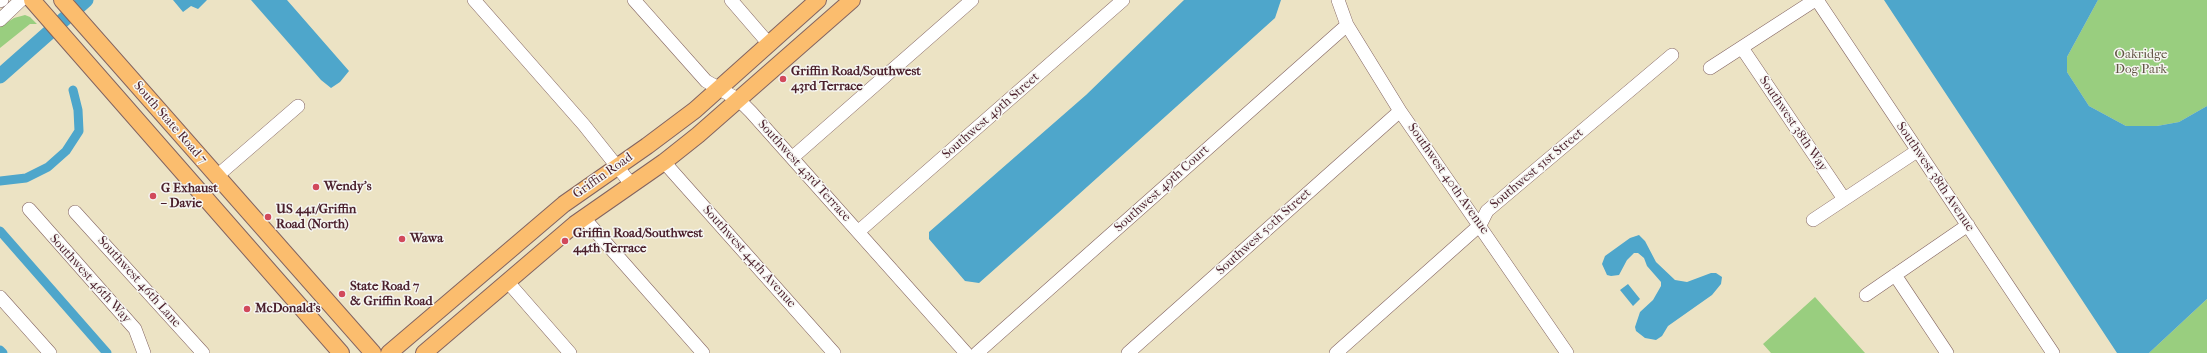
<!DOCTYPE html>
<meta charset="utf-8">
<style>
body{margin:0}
canvas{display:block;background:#ece3c4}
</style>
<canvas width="2207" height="353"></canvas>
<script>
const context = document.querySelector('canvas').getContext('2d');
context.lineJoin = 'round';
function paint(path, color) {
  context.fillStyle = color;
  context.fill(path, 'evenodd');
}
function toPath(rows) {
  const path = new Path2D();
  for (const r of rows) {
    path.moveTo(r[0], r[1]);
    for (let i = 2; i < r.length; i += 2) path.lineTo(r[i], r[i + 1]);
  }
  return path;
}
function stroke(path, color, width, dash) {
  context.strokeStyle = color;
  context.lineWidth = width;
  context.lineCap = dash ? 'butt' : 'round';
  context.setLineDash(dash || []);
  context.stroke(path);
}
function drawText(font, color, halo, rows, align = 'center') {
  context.font = font + ' "IM FELL French Canon",serif';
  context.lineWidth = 3;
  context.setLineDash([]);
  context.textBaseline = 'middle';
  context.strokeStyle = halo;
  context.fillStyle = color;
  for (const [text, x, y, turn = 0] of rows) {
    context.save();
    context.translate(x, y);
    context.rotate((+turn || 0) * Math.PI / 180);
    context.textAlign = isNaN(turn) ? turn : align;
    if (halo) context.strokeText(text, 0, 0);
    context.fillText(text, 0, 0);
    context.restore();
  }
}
const green = toPath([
 [2098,0,2207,0,2207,106,2179,122,2157,126,2126,126,2089,106,2067,72,2067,57],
 [25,15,30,17,37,24,30,24,0,48,0,27,14,18],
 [1815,297,1865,353,1771,353,1763,344],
 [2207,299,2207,353,2149,353]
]);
const water = toPath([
 [173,0,207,0,198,9,191,6,183,12],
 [251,0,287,0,349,71,340,82,331,88,321,80],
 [1184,0,1281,0,1275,18,1058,213,979,283,965,281,929,239,929,232,1086,95],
 [1884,0,2098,0,2067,57,2067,72,2089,106,2126,126,2157,126,2179,122,2207,106,2207,299,2149,353,2117,353],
 [1639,235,1645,241,1656,262,1675,280,1687,282,1711,273,1716,273,1722,277,1721,284,1712,295,1668,326,1662,336,1656,340,1645,338,1636,331,1635,327,1640,312,1653,300,1661,286,1661,282,1647,266,1644,258,1638,253,1634,253,1627,260,1619,275,1611,276,1607,275,1602,264,1605,256,1630,238],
 [1628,284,1640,299,1633,306,1620,290]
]);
const canal = toPath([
 [0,181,26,178,48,167,66,151,79,131,78,110,73,90],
 [0,231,107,353],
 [0,350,3,353]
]);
const river = toPath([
 [0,76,86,0]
]);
const minor = toPath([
 [474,0,584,125,631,184],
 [634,0,706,81,739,100,751,112,966,353],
 [731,0,769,44],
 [1338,0,1347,25,1400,111,1567,353],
 [1817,0,2053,353],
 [0,1,2,0],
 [0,20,21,0],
 [1742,48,1844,199],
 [1710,68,1815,0],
 [793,157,972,0],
 [664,162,834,353],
 [217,176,298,106],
 [29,209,135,329,144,353],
 [75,212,203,353],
 [583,217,703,353],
 [1813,220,1917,151],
 [859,231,1123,0],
 [1895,275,1947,353],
 [507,281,570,353],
 [1866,295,1968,225],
 [0,297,50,353],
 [977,353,1347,25],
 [1128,353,1400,111],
 [1336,353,1480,225,1487,211,1672,55]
]);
const major = toPath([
 [32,0,341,353],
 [62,0,373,353],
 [389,353,564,204,647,146,695,110,818,0],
 [424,353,575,224,664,162,698,135,852,0]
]);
const markers = [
 [783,79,4,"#d1495b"],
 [316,187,4,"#d1495b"],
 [153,196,4,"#d1495b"],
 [268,217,4,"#d1495b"],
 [402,239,4,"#d1495b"],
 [565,241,4,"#d1495b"],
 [342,294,4,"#d1495b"],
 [247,309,4,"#d1495b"]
];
const parkNames = [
 ["Oakridge",2141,55],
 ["Dog Park",2141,70]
];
const poiNames = [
 ["Griffin Road/Southwest",791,72],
 ["43rd Terrace",791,87],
 ["Wendy's",324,187],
 ["G Exhaust",161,189],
 ["– Davie",161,204],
 ["US 441/Griffin",276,210],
 ["Road (North)",276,225],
 ["Griffin Road/Southwest",573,234],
 ["44th Terrace",573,249],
 ["Wawa",410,239],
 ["State Road 7",350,287],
 ["& Griffin Road",350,302],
 ["McDonald's",255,309]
];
const streetNames = [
 ["Southwest 49th Street",991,116,-41],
 ["South State Road 7",170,123,49],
 ["Southwest 38th Way",1793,124,56],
 ["Southwest 51st Street",1537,169,-40],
 ["Southwest 43rd Terrace",804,171,48],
 ["Griffin Road",603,176,-35],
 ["Southwest 38th Avenue",1935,177,56],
 ["Southwest 40th Avenue",1448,179,55],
 ["Southwest 49th Court",1162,189,-42],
 ["Southwest 50th Street",1264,232,-42],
 ["Southwest 44th Avenue",749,257,48],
 ["Southwest 46th Way",90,279,48],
 ["Southwest 46th Lane",139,282,48]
];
paint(green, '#99ce7f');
paint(water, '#4ea6cb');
stroke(canal, '#4ea6cb', 9);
stroke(river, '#4ea6cb', 15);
stroke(minor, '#836461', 14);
stroke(major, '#836461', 18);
stroke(minor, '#fff', 13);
stroke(major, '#fbbd6e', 16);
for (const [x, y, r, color] of markers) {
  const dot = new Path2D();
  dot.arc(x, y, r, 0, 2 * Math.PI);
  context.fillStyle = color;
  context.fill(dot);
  stroke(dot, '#f6f6f2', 1.5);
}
drawText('13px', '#625444', '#f6f6f2', parkNames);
drawText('bold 13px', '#4a1f2b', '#f6f6f2', poiNames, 'left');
drawText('13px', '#4a1f2b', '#f6f6f2', streetNames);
</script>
